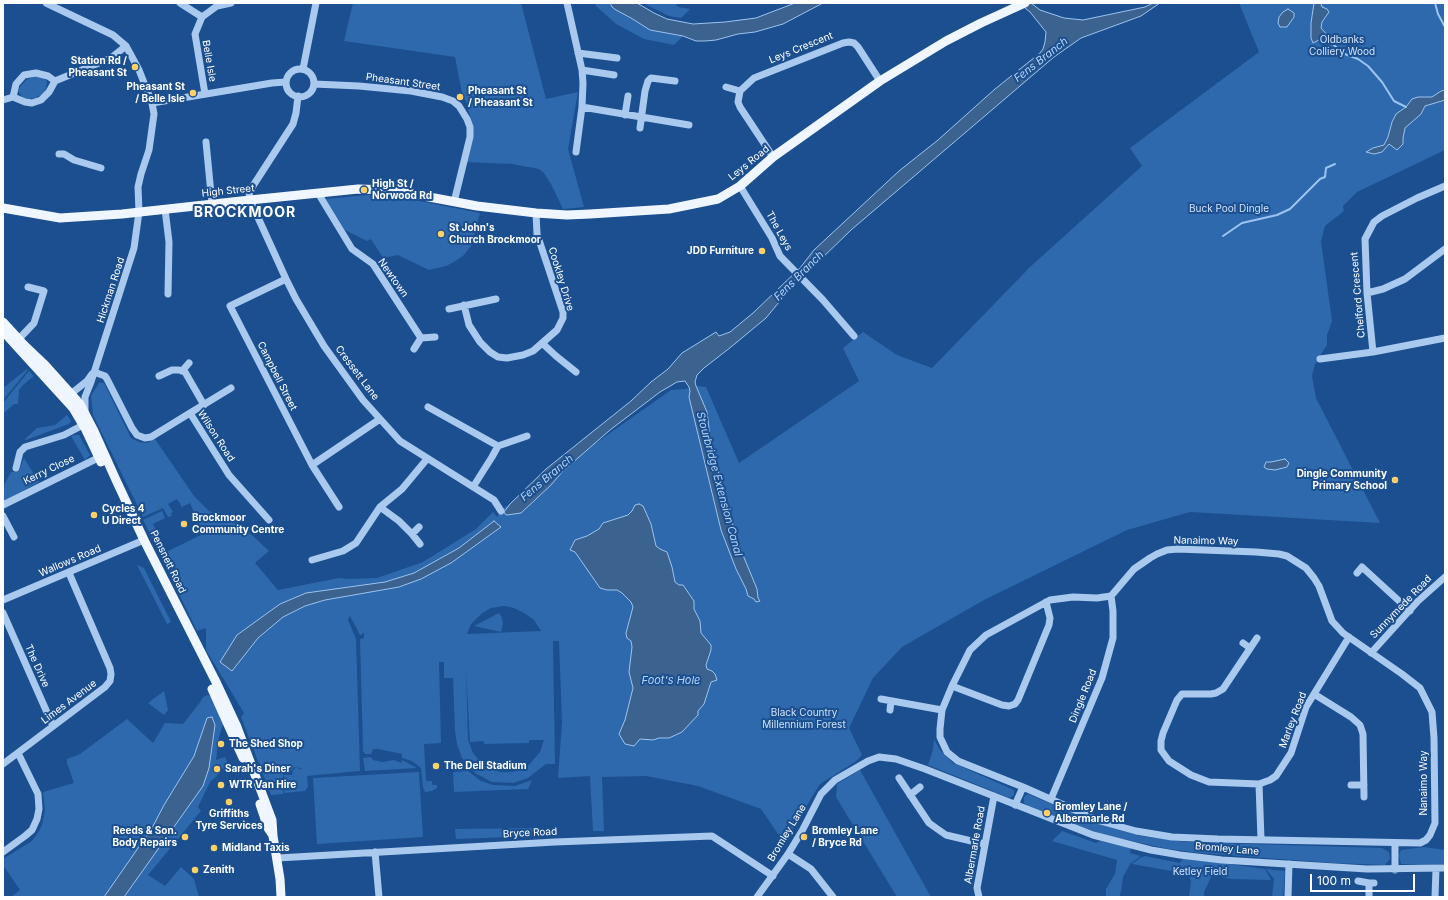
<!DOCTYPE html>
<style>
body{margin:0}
#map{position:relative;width:1448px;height:900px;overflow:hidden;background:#1b4f8f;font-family:Inter,sans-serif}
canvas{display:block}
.frame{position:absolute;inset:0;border:4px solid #fff;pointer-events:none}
.scale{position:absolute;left:1310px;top:874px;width:105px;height:18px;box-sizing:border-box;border:2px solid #fff;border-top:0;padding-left:5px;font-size:12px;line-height:14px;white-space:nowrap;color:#fff;-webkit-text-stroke:3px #1b4f8f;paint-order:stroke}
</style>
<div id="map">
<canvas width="1448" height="900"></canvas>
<div class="frame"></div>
<div class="scale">100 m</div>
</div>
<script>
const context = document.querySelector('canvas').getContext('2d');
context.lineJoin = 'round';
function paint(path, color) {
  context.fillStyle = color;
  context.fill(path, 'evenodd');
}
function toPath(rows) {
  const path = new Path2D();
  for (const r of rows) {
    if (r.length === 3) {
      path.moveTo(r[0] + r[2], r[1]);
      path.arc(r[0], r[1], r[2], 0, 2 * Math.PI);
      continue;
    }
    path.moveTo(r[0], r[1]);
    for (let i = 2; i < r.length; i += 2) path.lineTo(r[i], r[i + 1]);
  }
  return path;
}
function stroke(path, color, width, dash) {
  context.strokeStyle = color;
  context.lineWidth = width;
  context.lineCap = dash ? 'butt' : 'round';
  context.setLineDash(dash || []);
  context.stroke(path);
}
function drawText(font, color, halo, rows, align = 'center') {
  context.font = font + ' Inter,sans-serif';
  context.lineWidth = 4;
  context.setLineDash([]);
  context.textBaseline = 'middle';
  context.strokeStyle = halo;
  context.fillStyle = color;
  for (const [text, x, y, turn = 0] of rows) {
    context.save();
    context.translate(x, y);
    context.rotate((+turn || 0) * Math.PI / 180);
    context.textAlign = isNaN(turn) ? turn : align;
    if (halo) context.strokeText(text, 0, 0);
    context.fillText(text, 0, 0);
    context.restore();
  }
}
const green = toPath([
 [353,3,521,3,546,99,578,92,568,149,584,207,563,209,551,184,544,173,539,169,512,164,465,162,472,124,466,101,463,98,455,57,344,41],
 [595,3,610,3,612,7,616,10,631,18,650,30,683,36,674,45,644,39,616,24,596,6],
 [643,3,675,3,678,7,690,9,681,18,669,16],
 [1239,3,1445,3,1445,150,1357,192,1343,206,1344,211,1325,226,1321,241,1332,321,1327,335,1327,345,1321,354,1320,359,1315,364,1312,376,1316,398,1380,523,1190,512,1127,530,984,600,902,647,873,678,849,728,862,755,855,762,820,784,784,843,761,809,698,786,646,776,602,777,604,831,593,831,590,776,558,778,562,722,559,641,553,641,555,764,546,764,528,778,513,783,492,782,475,773,462,758,457,744,455,731,453,678,444,678,444,662,439,662,441,743,424,744,426,781,432,781,432,785,437,785,437,788,432,791,425,792,423,787,421,768,412,761,402,758,402,754,378,749,373,749,371,754,365,754,363,751,360,639,364,638,364,633,360,635,350,616,348,620,356,639,360,771,307,776,308,786,305,791,284,793,284,775,292,775,293,770,296,767,302,770,301,768,294,767,291,771,283,772,283,794,271,795,241,717,244,713,206,650,206,628,197,631,160,555,203,534,190,503,182,507,177,499,168,504,173,512,171,513,172,516,168,517,163,508,143,517,93,415,91,396,99,383,104,383,131,438,139,442,147,443,155,439,194,496,209,511,215,514,215,511,225,515,253,536,269,551,255,563,278,590,339,578,348,579,377,578,423,562,476,529,493,512,497,517,501,510,671,390,696,388,696,386,706,387,739,463,859,381,843,348,863,332,897,355,932,368,1030,267,1142,166,1130,148,1259,52],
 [504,606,514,608,524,613,534,620,541,631,467,634,471,624,481,614,491,608],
 [466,671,470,742,484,741,484,744,529,743,529,740,544,740,540,752,528,766,513,772,500,772,487,767,482,764,473,753,468,740],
 [36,76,44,78,47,81,46,89,44,93,35,98,28,99,23,98,18,91,20,87,26,80],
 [368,195,399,197,480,213,471,246,464,255,454,262,446,266,429,270,398,255,383,258,371,239,367,241,345,230,326,199],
 [27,369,27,371,3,400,3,388],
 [29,371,34,376,23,385,19,390,18,404,14,404,4,413,3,403],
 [67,415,71,421,69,424,26,440,25,439,37,428,55,425],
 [74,435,79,435,90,455,85,460,71,436],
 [24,458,39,482,3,502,3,487,11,472,19,471],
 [162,511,165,518,153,524,163,544,158,549,143,520],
 [137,565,144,568,171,622,167,624],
 [499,613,502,618,503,624,501,632,474,626],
 [164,691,168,710,164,715,148,703],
 [207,695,211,696,223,724,219,737,216,760,225,757,229,767,224,770,220,767,221,765,216,764,214,770,221,772,210,782,198,807,201,811,148,875,165,886,181,867,194,879,199,897,11,897,20,890,3,865,3,859,32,841,39,831,42,825,45,810,43,792,74,783,67,763,67,759,80,754,127,719,153,743,165,723,183,724,201,701,203,697],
 [934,739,940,750,953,763,1014,790,1014,795,1010,798,928,765,933,750],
 [371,757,373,760,382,762,394,760,401,763,402,760,417,768,365,771,363,758],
 [860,770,931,897,897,897,836,797,837,784],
 [468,771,481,781,493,785,515,786,532,780,528,789,454,792,453,772],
 [419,772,423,837,317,844,313,778],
 [1028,794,1099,824,1140,836,1187,842,1382,848,1389,852,1390,859,1385,865,1333,863,1200,853,1168,849,1101,834,1030,807,1024,803,1024,797],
 [535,828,535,836,456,839,455,829],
 [1062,831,1096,843,1100,841,1131,848,1130,853,1141,856,1130,864,1123,877,1121,892,1119,897,1106,897,1106,889,1115,874,1117,860,1052,841],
 [1424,847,1445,850,1445,864,1428,865,1401,864,1399,856,1401,850],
 [1145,856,1180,863,1183,858,1265,869,1271,880,1232,879,1212,875,1204,892,1204,897,1189,897,1191,881,1188,874,1132,864,1140,858],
 [1266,869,1285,871,1283,897,1272,897,1274,879]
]);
const water = toPath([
 [610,3,637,3,654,13,667,19,693,24,725,22,756,18,795,3,823,3,783,24,755,32,738,34,716,40,705,41,696,41,683,36,650,30,631,18,616,10,612,7,610,3],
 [1019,3,1031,3,1040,10,1064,18,1083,20,1145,7,1153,3,1160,3,1141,16,1081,38,1054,57,851,230,816,264,792,282,780,301,766,318,731,347,704,368,697,375,695,382,696,386,707,412,710,437,723,491,738,543,757,589,758,598,760,601,756,602,754,599,748,596,746,589,736,569,721,530,689,397,690,391,689,387,685,381,677,382,660,392,610,430,563,471,551,485,521,513,507,515,505,514,504,512,510,504,546,469,631,401,651,382,668,369,682,353,716,332,719,336,730,332,753,313,800,268,814,250,899,171,938,140,995,89,1040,53,1043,49,1045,42,1046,32,1030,12,1019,3],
 [1314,3,1321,3,1322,7,1327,9,1329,12,1322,22,1321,28,1328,36,1328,39,1325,43,1319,40,1313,43,1311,38,1311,23,1314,3],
 [1288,9,1294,13,1294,17,1287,27,1280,27,1278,23,1279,17,1283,12,1288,9],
 [1445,90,1445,100,1425,106,1421,114,1405,128,1403,138,1403,144,1397,150,1389,144,1382,152,1374,154,1366,152,1373,148,1384,145,1388,137,1392,122,1396,114,1406,107,1412,99,1418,97,1432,97,1441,91,1445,90],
 [1285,459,1289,463,1287,467,1275,470,1267,469,1264,467,1266,462,1271,462,1285,459],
 [639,504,643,506,651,524,656,546,660,549,667,552,672,567,675,582,679,585,683,585,694,601,694,609,700,621,701,633,711,645,711,650,706,665,707,669,712,671,715,674,717,680,711,682,704,704,698,711,698,715,682,732,669,738,659,738,653,740,640,739,634,746,625,744,619,734,625,720,633,688,629,672,632,647,631,641,627,638,626,633,633,607,631,602,622,593,617,590,607,590,600,588,575,552,570,550,575,540,587,536,599,529,603,523,628,515,632,511,635,505,639,504],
 [494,521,501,527,451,563,421,579,399,587,325,600,305,606,283,617,258,638,232,671,220,662,237,635,280,604,306,593,385,582,414,573,459,548,494,521],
 [212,717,215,725,209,768,203,786,124,897,104,897,152,828,164,805,194,756,207,718,212,717]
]);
const stream = toPath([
 [1435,3,1438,14,1445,27],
 [1328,39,1342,53,1358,59,1368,66,1382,82,1394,101,1406,107],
 [1223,236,1242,223,1277,215,1290,209,1320,179,1325,177,1326,168,1335,164]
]);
const minor = toPath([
 [46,3,113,35,126,46,139,70,152,103,154,114,149,150,141,174,138,187,139,212,134,248,91,382,85,397,85,412],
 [180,3,202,17],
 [567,3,582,70,583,83,582,107,576,152],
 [578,53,617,58],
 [303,69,316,3],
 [300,83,14],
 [582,70,614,75],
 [314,84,359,86,411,91,442,97,453,101,459,106,467,119,470,127,470,137,454,202],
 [726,87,740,91],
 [205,94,195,34,202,17,217,6,231,3],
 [298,96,296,113,293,124,249,192,250,200,286,279,296,299,324,346,363,400,400,441,494,500,501,511],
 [13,97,16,84,24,75,36,73,48,76,55,81],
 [3,100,13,97,25,102,32,103,41,100,49,92,55,81,111,58,126,46],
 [152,103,272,83,286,82],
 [582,107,689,125],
 [625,115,628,96],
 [640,128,645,91,648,81,651,78,675,81],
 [206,142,212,204],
 [59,154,64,154,74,160,101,168],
 [773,157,740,107,738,102,740,91,754,78,843,43,849,42,854,43,858,47,880,81],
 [740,186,772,238,780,256,823,300,854,336],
 [318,193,352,249,373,264,421,338],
 [165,209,169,242,168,294],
 [286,279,230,306,312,465,339,507],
 [1367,293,1383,289,1405,279,1445,249],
 [464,305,469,325,480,342,490,352,498,357,507,358,523,355,533,351,557,330,563,318,563,312,537,234,536,213],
 [449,309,496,299],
 [16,342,34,323,44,291,28,287],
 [542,343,556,356,576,372],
 [414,349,421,338,435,337],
 [1373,352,1367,293,1365,239,1374,222,1382,216,1417,198,1445,186],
 [1320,359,1373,352,1445,338],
 [182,371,189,363],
 [94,372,105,376,107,379,132,428,137,435,145,438,151,437,190,413,229,475,269,520],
 [159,376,172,370,179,370,185,372,204,405],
 [71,398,72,393,87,381,92,374],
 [428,407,498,446],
 [190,413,231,388],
 [312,465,380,419],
 [16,468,20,452,25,447,64,435,83,425,87,425],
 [473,487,492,457,498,446,527,436],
 [3,505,102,456],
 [380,507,399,521,412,534,419,527],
 [3,516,14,537],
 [412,534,420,544],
 [1178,549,1256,552,1279,554,1287,556,1306,568,1314,578,1319,586,1332,621,1343,633,1402,674,1420,688,1432,712,1434,738,1435,823,1430,835,1426,840,1420,843,1218,839,1172,837,1136,831,1100,821,1023,787,958,761,947,752,940,737,940,729,942,710,952,686,970,650,986,635,1050,600,1073,597,1097,598,1111,596,1134,569,1150,558,1157,554,1167,550,1178,549],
 [312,560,343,551,356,543,380,507,402,489,427,459],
 [1357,573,1362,567,1410,611],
 [3,600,144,540],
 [3,613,53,726],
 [1257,638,1223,689,1216,693,1211,694,1182,694,1177,700,1163,733,1161,741,1161,750,1169,761,1191,775,1209,782,1259,784,1270,780,1276,776,1291,753,1306,707,1314,694,1349,637],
 [1243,643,1250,648],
 [1371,653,1418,601,1445,577],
 [952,686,1002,705,1009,706,1015,704,1018,700,1049,625,1050,618,1046,602],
 [1314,694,1351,717,1360,725,1363,734,1364,797],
 [881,699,942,710],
 [890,710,891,701],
 [3,764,105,687,110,681,111,674,110,668,69,573],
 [899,778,929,823,936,828,946,835,984,844],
 [1259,784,1261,839],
 [1351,785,1364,785],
 [910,795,920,787],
 [1051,799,1102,678,1113,638,1113,611,1111,596],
 [1015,805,1023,787],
 [3,852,25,836,32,830,37,819,39,809,38,794,18,753],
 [375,852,379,897],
 [788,854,811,869,833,897],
 [278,858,555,842,712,836,773,876],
 [1395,870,1395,843],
 [1358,881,1369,883,1374,883],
 [757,897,788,854,802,831,821,794,835,780,868,761,879,757,896,759,925,769,1093,835,1151,850,1180,855,1222,860,1367,869,1445,868],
 [979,897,977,888,994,796],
 [1288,897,1289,864],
 [1369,897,1369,883],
 [1435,897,1436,869]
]);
const major = toPath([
 [3,208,60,218,122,214,250,200,358,189,392,190,477,206,536,213,567,215,590,214,669,209,718,199,740,186,773,157,880,81,946,41,981,23,1025,3],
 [3,322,24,345,45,365,80,404,94,431,116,480,144,540,216,682,237,727,272,820,273,836,280,879,281,897],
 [3,331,73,408,86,430,101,462],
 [212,689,243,758],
 [260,804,268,828,272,834]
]);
const markers = [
 [135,67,4,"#ffd166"],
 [193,93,4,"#ffd166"],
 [460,97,4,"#ffd166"],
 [364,190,4,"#ffd166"],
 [441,234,4,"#ffd166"],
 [762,251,4,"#ffd166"],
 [1395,480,4,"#ffd166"],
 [94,515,4,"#ffd166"],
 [184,524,4,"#ffd166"],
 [221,744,4,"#ffd166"],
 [436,766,4,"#ffd166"],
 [217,769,4,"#ffd166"],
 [221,785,4,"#ffd166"],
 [229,802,4,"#ffd166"],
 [1047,813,4,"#ffd166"],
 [185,837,4,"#ffd166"],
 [804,837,4,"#ffd166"],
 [214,848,4,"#ffd166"],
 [195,870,4,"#ffd166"]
];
const parkNames = [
 ["Oldbanks",1342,40],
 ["Colliery Wood",1342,52],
 ["Buck Pool Dingle",1229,209],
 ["Black Country",804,713],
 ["Millennium Forest",804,725],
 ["Ketley Field",1200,872]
];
const streetNames = [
 ["Leys Crescent",801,48,-22],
 ["Belle Isle",209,61,80],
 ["Pheasant Street",403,82,8],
 ["Leys Road",749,163,-39],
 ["High Street",228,191,-6],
 ["The Leys",779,231,61],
 ["Newtown",393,278,55],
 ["Cookley Drive",561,279,73],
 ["Hickman Road",111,290,-72],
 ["Chelford Crescent",1358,295,-95],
 ["Cressett Lane",357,373,53],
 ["Campbell Street",277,376,63],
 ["Wilson Road",216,436,57],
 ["Kerry Close",49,470,-26],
 ["Nanaimo Way",1206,541,1],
 ["Wallows Road",70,561,-23],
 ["Pensnett Road",168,562,64],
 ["Sunnymede Road",1401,607,-46],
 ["The Drive",37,666,66],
 ["Dingle Road",1083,696,-68],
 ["Limes Avenue",69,702,-37],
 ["Marley Road",1293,720,-69],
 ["Nanaimo Way",1424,783,-90],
 ["Bryce Road",530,833,-3],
 ["Bromley Lane",787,833,-59],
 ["Albermarle Road",975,845,-80],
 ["Bromley Lane",1227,849,5]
];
const poiNames = [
 ["Station Rd /",127,61,"right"],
 ["Pheasant St",127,73,"right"],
 ["Pheasant St",185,87,"right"],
 ["/ Belle Isle",185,99,"right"],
 ["Pheasant St",468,91],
 ["/ Pheasant St",468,103],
 ["High St /",372,184],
 ["Norwood Rd",372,196],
 ["St John's",449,228],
 ["Church Brockmoor",449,240],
 ["JDD Furniture",754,251,"right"],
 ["Dingle Community",1387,474,"right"],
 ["Primary School",1387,486,"right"],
 ["Cycles 4",102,509],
 ["U Direct",102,521],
 ["Brockmoor",192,518],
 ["Community Centre",192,530],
 ["The Shed Shop",229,744],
 ["The Dell Stadium",444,766],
 ["Sarah's Diner",225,769],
 ["WTR Van Hire",229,785],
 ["Bromley Lane /",1055,807],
 ["Albermarle Rd",1055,819],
 ["Griffiths",229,814,"center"],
 ["Tyre Services",229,826,"center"],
 ["Reeds & Son.",177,831,"right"],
 ["Body Repairs",177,843,"right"],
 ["Bromley Lane",812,831],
 ["/ Bryce Rd",812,843],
 ["Midland Taxis",222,848],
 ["Zenith",203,870]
];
const waterNames = [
 ["Fens Branch",1041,60,-38],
 ["Fens Branch",799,276,-45],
 ["Fens Branch",547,478,-40],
 ["Stourbridge Extension Canal",719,484,75],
 ["Foot's Hole",671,681]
];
const districtNames = [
 ["BROCKMOOR",245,213]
];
paint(green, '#2e69ad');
paint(water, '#3c6290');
stroke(water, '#9cc4f0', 1);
stroke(stream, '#9cc4f0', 2);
stroke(minor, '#a9c9ee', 7);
stroke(major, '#f0f6ff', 9);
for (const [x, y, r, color] of markers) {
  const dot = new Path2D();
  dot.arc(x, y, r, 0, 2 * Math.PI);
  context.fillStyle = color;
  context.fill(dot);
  stroke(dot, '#1b4f8f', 1.5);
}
drawText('10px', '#cfe3fa', '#1b4f8f', parkNames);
drawText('10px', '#fff', '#1b4f8f', streetNames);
drawText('bold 10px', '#fff', '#1b4f8f', poiNames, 'left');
drawText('italic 11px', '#b5d3f5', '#1b4f8f', waterNames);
context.letterSpacing = '1px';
drawText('bold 14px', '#fff', '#1b4f8f', districtNames);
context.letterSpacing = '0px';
</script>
